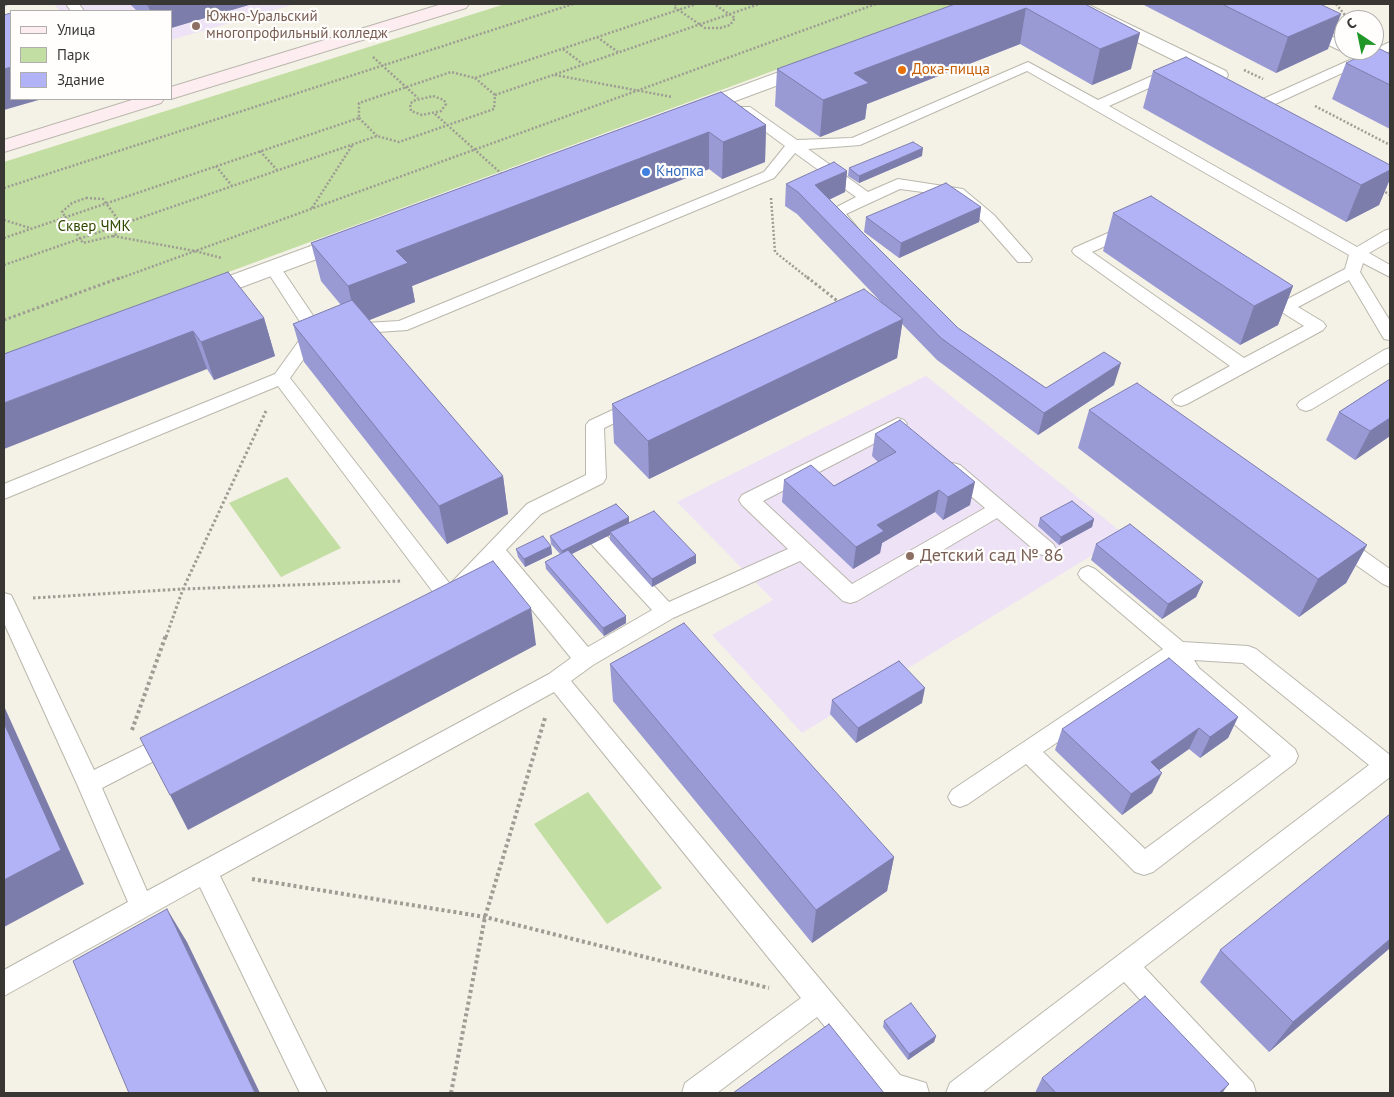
<!DOCTYPE html>
<meta charset="utf-8">
<style>
body{margin:0}
#map{position:relative;width:1394px;height:1097px;overflow:hidden;background:#f4f1e6;font-family:"PT Sans",sans-serif}
canvas{display:block}
.frame{position:absolute;inset:0;border:5px solid #383733;pointer-events:none}
.legend{position:absolute;left:10px;top:10px;width:162px;height:90px;box-sizing:border-box;background:#fffefc;border:1px solid #afaeac;margin:0;padding:6px 9px;list-style:none;font-size:15px;color:#383733}
.legend li{display:flex;align-items:center;gap:10px;height:25px}
.legend b{width:25px;border:1px solid #afaeac}
.north{position:absolute;left:1334px;top:10px;width:50px;height:50px;box-sizing:border-box;background:#fffefc;border:1px solid #afaeac;border-radius:50%;rotate:326deg;font-size:14px;font-weight:700;line-height:20px;text-align:center;color:#383733}
.north::after{content:'';display:block;margin:auto;width:18px;height:22px;background:#209727;clip-path:polygon(50% 0,100% 100%,50% 72%,0 100%)}
</style>
<div id="map">
<canvas width="1394" height="1097"></canvas>
<div class="frame"></div>
<ul class="legend">
<li><b style="height:6px;background:#feedf0"></b>Улица</li>
<li><b style="height:14px;background:#c2dea2"></b>Парк</li>
<li><b style="height:14px;background:#b2b3f6"></b>Здание</li>
</ul>
<div class="north">С</div>
</div>
<script>
const context = document.querySelector('canvas').getContext('2d');
context.lineJoin = 'round';
function paint(path, color) {
  context.fillStyle = color;
  context.fill(path, 'evenodd');
}
function toPath(rows) {
  const path = new Path2D();
  for (const r of rows) {
    path.moveTo(r[0], r[1]);
    for (let i = 2; i < r.length; i += 2) path.lineTo(r[i], r[i + 1]);
  }
  return path;
}
function stroke(path, color, width, dash) {
  context.strokeStyle = color;
  context.lineWidth = width;
  context.lineCap = dash ? 'butt' : 'round';
  context.setLineDash(dash || []);
  context.stroke(path);
}
function drawText(font, color, halo, rows, align = 'center') {
  context.font = font + ' "PT Sans",sans-serif';
  context.lineWidth = 4.5;
  context.setLineDash([]);
  context.textBaseline = 'middle';
  context.strokeStyle = halo;
  context.fillStyle = color;
  for (const [text, x, y, turn = 0] of rows) {
    context.save();
    context.translate(x, y);
    context.rotate((+turn || 0) * Math.PI / 180);
    context.textAlign = isNaN(turn) ? turn : align;
    if (halo) context.strokeText(text, 0, 0);
    context.fillText(text, 0, 0);
    context.restore();
  }
}
const education = toPath([
 [54,4,295,4,171,40,171,11,60,11],
 [926,376,1125,535,802,733,712,635,773,600,677,502]
]);
const green = toPath([
 [505,4,954,4,4,355,4,162],
 [287,477,341,548,281,577,229,503],
 [588,792,662,888,607,924,534,824]
]);
const pathFar2 = toPath([
 [676,4,674,7,705,28,720,28,730,25,735,18,714,4],
 [1336,4,1349,20],
 [597,37,618,52],
 [563,49,583,64],
 [373,57,418,98],
 [1244,70,1263,79],
 [555,75,672,97],
 [475,78,495,95],
 [433,96,444,100,446,104,441,111,422,115,411,111,410,104,413,101,433,96],
 [1315,106,1390,145],
 [435,114,503,175],
 [359,118,377,136],
 [260,151,277,170],
 [216,166,232,186],
 [4,188,573,4],
 [1382,190,1390,195],
 [86,198,103,199,125,229,113,236,83,243,62,212,72,203,86,198],
 [771,198,775,252,809,279],
 [312,208,353,144],
 [4,220,30,228],
 [113,236,195,251,222,258],
 [4,238,359,118,359,103,451,72,475,78,696,4],
 [4,265,377,136,399,142,494,109,495,95,759,4],
 [118,279,876,4]
]);
const pathFar1 = toPath([
 [807,277,840,303],
 [4,320,122,277],
 [33,598,183,589,402,581],
 [166,637,183,589,266,411]
]);
const path = toPath([
 [132,730,166,635],
 [252,879,485,917,769,988],
 [451,1093,485,917,545,718]
]);
const service = toPath([
 [66,4,79,4,84,11,71,11,66,4],
 [1306,25,1344,42,1344,50,1348,50,1344,51,1339,50,1301,32,1299,29,1301,26,1306,25],
 [1390,42,1390,51,1273,105,1263,105,1261,102,1263,99,1390,42],
 [1028,62,1098,100,1170,68,1180,68,1182,71,1180,74,1109,106,1357,247,1384,231,1390,229,1390,241,1369,253,1390,265,1390,277,1363,263,1360,272,1390,321,1390,340,1384,339,1349,280,1298,307,1323,322,1326,326,1323,330,1187,404,1181,406,1175,404,1172,400,1175,396,1230,366,1074,254,1072,251,1074,248,1124,226,1136,226,1138,229,1136,232,1092,252,1244,358,1304,326,1280,311,1278,307,1280,303,1345,269,1349,255,1027,71,860,145,808,149,868,192,898,179,963,189,994,215,1030,256,1032,259,1030,262,1018,262,982,221,953,196,900,189,846,214,860,231,858,234,852,236,846,234,829,213,831,210,856,197,795,153,774,178,407,330,349,334,343,333,340,329,343,325,349,324,399,321,764,172,785,146,740,113,738,110,740,107,750,107,797,140,852,138,1028,62],
 [273,263,279,265,320,326,327,331,324,335,320,336,290,378,450,584,527,504,586,475,586,425,589,421,632,401,638,399,644,401,647,405,644,409,604,428,606,478,603,483,541,514,506,550,588,647,652,610,593,546,590,541,593,536,600,534,607,536,669,602,788,549,742,505,739,500,742,495,898,418,904,420,907,424,904,428,763,501,852,584,985,508,946,475,944,470,946,465,953,463,960,465,1053,544,1056,549,1053,554,1046,556,1039,554,997,518,857,601,850,603,843,601,800,561,673,618,593,665,571,681,900,1075,926,1083,929,1093,880,1093,817,1017,717,1093,682,1093,685,1083,801,998,554,692,220,876,327,1093,300,1093,200,887,4,996,4,970,128,902,77,784,4,623,4,593,11,595,14,601,94,770,171,732,179,734,182,741,179,748,102,788,147,891,549,674,571,658,494,563,462,597,459,598,456,604,449,606,442,604,278,386,4,499,4,484,275,374,306,331,265,268,267,265,273,263],
 [1390,348,1390,362,1312,409,1306,411,1300,409,1297,405,1300,401,1384,350,1390,348],
 [1339,536,1346,538,1390,569,1390,587,1383,584,1332,548,1329,543,1332,538,1339,536],
 [1088,566,1095,569,1183,642,1248,646,1256,649,1390,755,1390,777,1144,967,1253,1083,1256,1093,1225,1093,1124,982,982,1093,946,1093,950,1083,1369,765,1243,663,1194,660,1199,668,1295,749,1298,756,1295,763,1153,872,1144,875,1135,872,1026,764,968,804,960,807,952,804,948,797,952,790,1163,649,1081,579,1078,574,1081,569,1088,566],
 [1174,663,1183,680,1271,756,1145,849,1043,752,1174,663]
]);
const minor = toPath([
 [1065,4,1087,4,1226,71,1228,75,1226,79,1219,81,1212,79,1068,8,1065,4],
 [812,60,819,62,821,66,819,70,700,114,693,116,686,114,683,110,686,106,812,60],
 [349,232,357,234,360,239,357,244,207,300,199,302,191,300,188,295,191,290,349,232]
]);
const secondary = toPath([
 [442,4,469,4,466,8,171,99,171,87,442,4],
 [135,99,164,99,161,103,4,152,4,140,135,99]
]);
const wall = toPath([
 [130,4,252,4,171,28,171,11,137,11],
 [955,4,1085,4,1131,69,1092,85,1020,44,867,104,865,119,820,137,775,106,777,69],
 [1142,4,1320,4,1328,49,1276,73],
 [1390,54,1390,129,1332,99,1346,63],
 [1153,71,1390,165,1390,179,1379,205,1346,222,1143,108],
 [721,92,766,125,765,162,722,179,709,169,412,286,415,302,369,320,503,476,508,514,447,544,304,362,293,324,341,305,321,281,311,243],
 [922,156,859,183,848,176,849,168],
 [847,171,845,192,829,200,958,328,1046,388,1114,385,1038,435,937,360,902,324,897,358,649,479,614,443,612,404,882,303,797,214,785,206,786,184],
 [981,207,979,222,899,258,864,232,866,217],
 [1113,213,1293,286,1278,325,1240,345,1103,251],
 [264,318,275,356,214,380,207,369,4,354],
 [1390,379,1390,436,1355,460,1326,440,1339,412],
 [1089,410,1367,545,1346,583,1299,617,1078,448],
 [875,434,970,505,943,520,935,512,882,543,880,553,853,569,782,502,784,480,834,486,878,462,872,456],
 [1040,518,1094,519,1092,527,1059,545,1038,526],
 [629,523,696,563,652,587,610,540,610,535,572,554,626,616,626,623,604,636,546,569,545,562,560,554,551,544,550,536],
 [1096,544,1203,582,1196,597,1162,619,1091,560],
 [551,546,552,554,525,567,518,557,516,549],
 [610,664,894,857,887,891,812,943,613,701],
 [832,700,922,703,856,743,830,714],
 [1238,717,1228,738,1200,758,1189,749,1159,770,1152,793,1122,815,1055,750,1062,729],
 [1390,948,1269,1052,1200,982,1220,950],
 [884,1021,936,1036,934,1042,908,1060,883,1027],
 [1042,1078,1222,1093,1035,1093]
]);
const shadedWall = toPath([
 [4,4,12,4,4,6],
 [155,4,252,4,171,28,171,11,150,11,148,6],
 [1026,8,1020,44,867,104,865,119,820,137,823,100,854,73],
 [1341,14,1328,49,1276,73,1288,37],
 [1140,33,1131,69,1092,85,1100,49],
 [11,67,11,99,42,99,4,110,4,69],
 [766,125,765,162,722,179,723,142],
 [709,132,709,169,412,286,415,302,357,325,348,286,396,251],
 [923,148,922,156,859,183,859,176],
 [1390,170,1390,179,1379,205,1346,222,1361,185],
 [847,171,845,192,813,207,815,185],
 [981,207,979,222,899,258,901,243],
 [1293,286,1278,325,1240,345,1254,306],
 [264,318,275,356,214,380,201,342],
 [903,319,897,358,649,479,648,441],
 [193,331,207,369,4,449,4,403],
 [1121,363,1114,385,1038,435,1044,413],
 [1390,418,1390,436,1355,460,1370,431],
 [503,476,508,514,447,544,439,506],
 [975,482,970,505,943,520,948,497],
 [939,490,935,512,882,543,880,553,853,569,856,547,877,525],
 [629,517,629,525,610,532,610,535,563,558,562,551],
 [1094,519,1092,527,1059,545,1061,537],
 [1367,545,1346,583,1299,617,1318,579],
 [551,546,552,554,525,567,524,559],
 [696,555,696,563,652,587,652,579],
 [1203,582,1196,597,1162,619,1168,604],
 [531,608,536,645,188,830,170,795],
 [626,616,626,623,604,636,603,628],
 [925,688,922,703,856,743,858,728],
 [4,706,84,884,4,927],
 [1238,717,1228,738,1200,758,1210,737],
 [1199,728,1189,749,1141,783,1151,762],
 [1162,773,1152,793,1122,815,1131,794],
 [894,857,887,891,812,943,816,910],
 [167,909,187,942,260,1093,255,1093],
 [1390,939,1390,948,1269,1052,1293,1022],
 [936,1036,934,1042,908,1060,909,1054],
 [1229,1084,1222,1093,1219,1093]
]);
const building = toPath([
 [146,4,155,4,148,6,146,4],
 [955,4,1085,4,1140,33,1100,49,1026,8,854,73,869,83,823,100,777,69,955,4],
 [1222,4,1320,4,1341,14,1288,37,1222,4],
 [11,13,11,67,4,69,4,15,11,13],
 [1378,48,1390,54,1390,85,1346,63,1378,48],
 [1186,57,1390,165,1390,170,1361,185,1153,71,1186,57],
 [721,92,766,125,723,142,709,132,396,251,408,263,348,286,311,243,721,92],
 [913,142,923,148,859,176,849,168,913,142],
 [834,162,847,171,815,185,958,328,1046,388,1104,352,1121,363,1044,413,941,338,798,192,786,184,834,162],
 [946,183,981,207,901,243,866,217,946,183],
 [1151,196,1293,286,1254,306,1113,213,1151,196],
 [228,272,264,318,201,342,193,331,4,403,4,354,228,272],
 [864,289,903,319,648,441,612,404,864,289],
 [352,300,503,476,439,506,293,324,352,300],
 [1390,379,1390,418,1370,431,1339,412,1390,379],
 [1137,383,1367,545,1318,579,1089,410,1137,383],
 [900,420,975,482,948,497,939,490,877,525,884,531,856,547,784,480,811,465,834,486,896,452,875,434,900,420],
 [1072,501,1094,519,1061,537,1040,518,1072,501],
 [616,504,629,517,562,551,550,536,616,504],
 [654,511,696,555,652,579,610,532,654,511],
 [1130,524,1203,582,1168,604,1096,544,1130,524],
 [543,536,551,546,524,559,516,549,543,536],
 [568,550,626,616,603,628,545,562,568,550],
 [493,561,531,608,170,795,140,738,493,561],
 [684,623,894,857,816,910,610,664,684,623],
 [1169,658,1238,717,1210,737,1199,728,1151,762,1162,773,1131,794,1062,729,1169,658],
 [899,661,925,688,858,728,832,700,899,661],
 [4,723,61,850,4,880,4,723],
 [1390,814,1390,939,1293,1022,1220,950,1390,814],
 [167,909,255,1093,129,1093,73,961,167,909],
 [1145,996,1229,1084,1219,1093,1056,1093,1042,1078,1145,996],
 [911,1003,936,1036,909,1054,884,1021,911,1003],
 [829,1024,884,1093,733,1093,829,1024]
]);
const markers = [
 [196,26,5,"#8d6e63"],
 [902,70,5,"#e8710a"],
 [646,172,5,"#3f7fe0"],
 [910,556,5,"#8d6e63"]
];
const farEducationnames = [
 ["Южно-Уральский",206,17],
 ["многопрофильный колледж",206,34]
];
const farFoodnames = [
 ["Дока-пицца",912,70]
];
const farShopnames = [
 ["Кнопка",656,172]
];
const farParknames = [
 ["Сквер ЧМК",94,227]
];
const educationNames = [
 ["Детский сад № 86",920,556]
];
paint(education, '#eee2f6');
paint(green, '#c2dea2');
stroke(service, '#bab7ad', 2);
stroke(minor, '#bab7ad', 2);
stroke(secondary, '#bab7ad', 2);
stroke(pathFar2, '#9e9c94', 2.5, [2, 2]);
stroke(pathFar1, '#9e9c94', 3, [2.5, 2.5]);
stroke(path, '#9e9c94', 4, [3, 3]);
paint(service, '#fff');
paint(minor, '#fff');
paint(secondary, '#feedf0');
paint(wall, '#999ad4');
paint(shadedWall, '#7d7dac');
paint(building, '#b2b3f6');
stroke(building, '#7d7dac', 1);
for (const [x, y, r, color] of markers) {
  const dot = new Path2D();
  dot.arc(x, y, r, 0, 2 * Math.PI);
  context.fillStyle = color;
  context.fill(dot);
  stroke(dot, '#fffefc', 2);
}
drawText('15px', '#785e54', '#fffefc', farEducationnames, 'left');
drawText('15px', '#c56008', '#fffefc', farFoodnames, 'left');
drawText('15px', '#366cbe', '#fffefc', farShopnames, 'left');
drawText('15px', '#304900', '#fffefc', farParknames);
drawText('18px', '#785e54', '#fffefc', educationNames, 'left');
</script>
